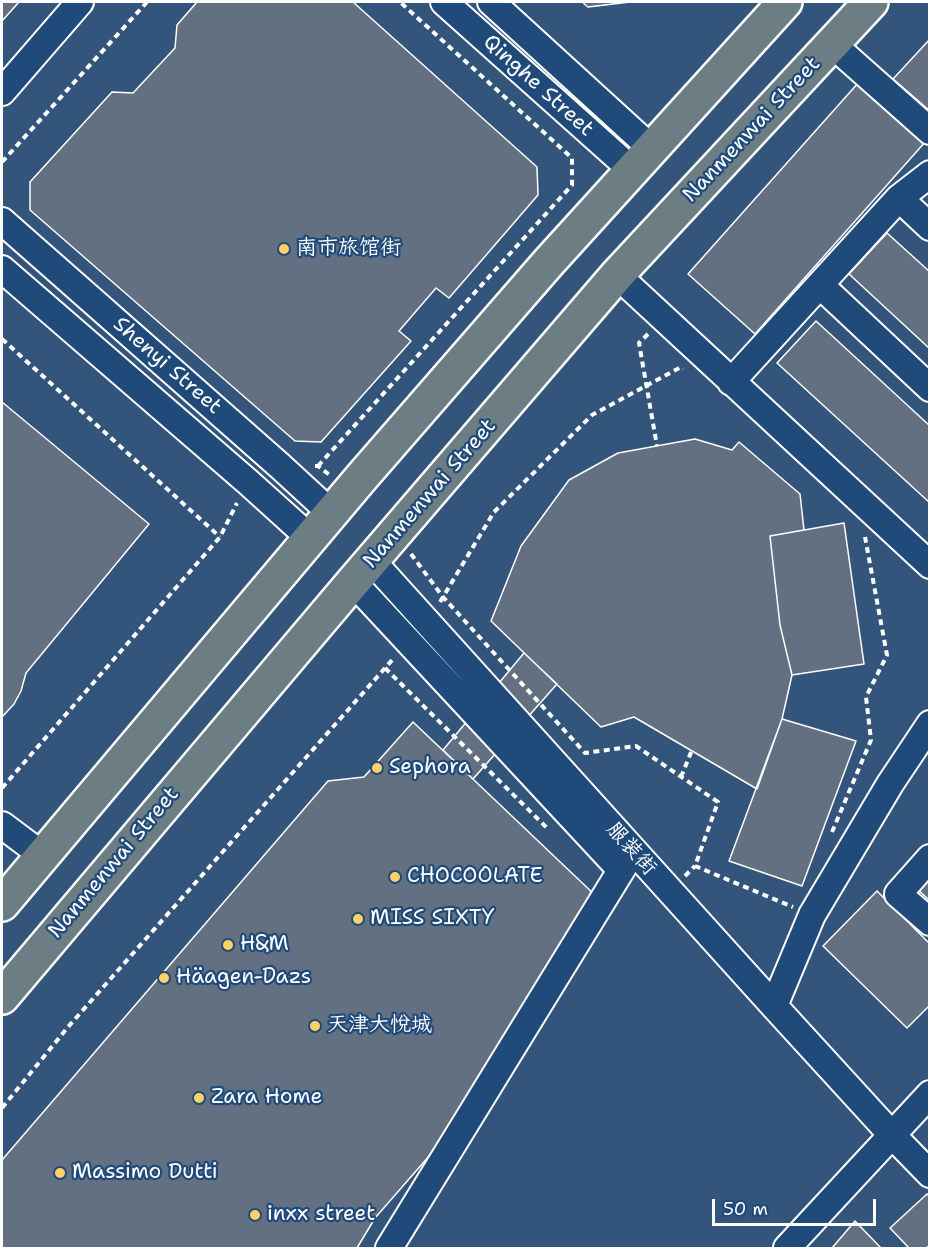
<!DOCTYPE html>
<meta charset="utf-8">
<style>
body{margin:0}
#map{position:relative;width:931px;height:1250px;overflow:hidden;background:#33557c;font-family:"Shantell Sans",sans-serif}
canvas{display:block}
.frame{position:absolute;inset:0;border:3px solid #fff;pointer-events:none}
.scale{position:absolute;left:712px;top:1199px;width:164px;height:27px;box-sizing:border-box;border:3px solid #fff;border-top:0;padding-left:8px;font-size:18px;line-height:21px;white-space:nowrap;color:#fff;-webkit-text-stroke:4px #1f4a7a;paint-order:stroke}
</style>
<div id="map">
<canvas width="931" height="1250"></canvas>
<div class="frame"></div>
<div class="scale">50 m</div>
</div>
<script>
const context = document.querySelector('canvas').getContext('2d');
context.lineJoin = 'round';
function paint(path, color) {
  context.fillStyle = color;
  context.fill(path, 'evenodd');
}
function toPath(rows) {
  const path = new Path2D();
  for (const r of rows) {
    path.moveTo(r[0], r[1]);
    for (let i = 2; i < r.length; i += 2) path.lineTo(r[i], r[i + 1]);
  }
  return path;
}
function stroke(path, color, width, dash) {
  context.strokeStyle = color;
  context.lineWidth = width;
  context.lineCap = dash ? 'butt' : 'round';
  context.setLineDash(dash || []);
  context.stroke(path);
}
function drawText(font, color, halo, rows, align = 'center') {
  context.font = font + ' "Shantell Sans","LXGW WenKai TC",sans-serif';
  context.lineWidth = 4.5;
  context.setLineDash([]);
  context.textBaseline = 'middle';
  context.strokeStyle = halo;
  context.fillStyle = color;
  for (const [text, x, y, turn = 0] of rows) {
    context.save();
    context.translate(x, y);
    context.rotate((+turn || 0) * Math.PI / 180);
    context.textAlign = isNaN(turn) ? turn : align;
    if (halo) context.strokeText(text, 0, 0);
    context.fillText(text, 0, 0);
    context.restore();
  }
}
const building = toPath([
 [2,2,19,2,2,21,2,2],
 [197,2,353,2,537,167,538,195,449,298,436,288,399,331,411,341,321,442,295,441,30,210,30,182,112,92,133,93,175,48,177,25,197,2],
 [582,2,630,2,588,7,582,2],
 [930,39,930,111,893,79,930,39],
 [859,82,926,141,755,334,688,274,859,82],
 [887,233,930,272,930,349,849,274,887,233],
 [816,321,930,426,930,503,777,363,816,321],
 [2,402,149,524,26,673,21,691,14,704,2,717,2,402],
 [695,439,732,450,739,442,800,494,804,530,770,536,780,625,792,675,782,719,757,789,634,717,601,727,491,621,521,546,569,480,618,453,695,439],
 [844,523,864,664,792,675,780,625,770,536,844,523],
 [524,653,557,684,473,779,443,750,524,653],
 [782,719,856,741,802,886,729,861,782,719],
 [413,722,597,897,430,1155,375,1218,357,1248,2,1248,2,1160,328,781,364,777,413,722],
 [930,872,930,901,916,888,930,872],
 [877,891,930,944,930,1005,907,1028,823,946,877,891],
 [927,1194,930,1197,930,1245,926,1248,909,1248,890,1228,927,1194],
 [855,1221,881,1248,832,1248,855,1221]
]);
const path = toPath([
 [2,162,147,2],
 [648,334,639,343,657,446],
 [2,339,220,537],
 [315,466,318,466,331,476],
 [318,466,572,185,572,158,400,2],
 [411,554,443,597,585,753,636,746,718,802,695,866,793,907],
 [440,602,494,512,592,415,681,367,683,369],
 [385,668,547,828],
 [681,777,692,750],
 [2,788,220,537,237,503],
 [832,832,871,740,866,697,887,655,865,537],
 [685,876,695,866],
 [2,1108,68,1027,393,659]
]);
const minor = toPath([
 [444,2,632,170],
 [491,2,651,148],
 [832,44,930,131],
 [2,92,80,2],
 [899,198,930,227],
 [2,221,280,466,331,513],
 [2,269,248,482,310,538],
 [617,275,930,565],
 [820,285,930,388],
 [731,382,899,198,930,174],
 [372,561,774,1006,892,1135,930,1174],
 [353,582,621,870],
 [2,825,42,855],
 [930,858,898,894,930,922],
 [774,1006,812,915,890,784,930,724],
 [389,1248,633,851],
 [787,1248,930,1094]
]);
const major = toPath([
 [2,904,361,478,548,263,785,2],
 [2,997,353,582,617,275,871,2]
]);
const markers = [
 [284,249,6,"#ffd166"],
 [377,768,6,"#ffd166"],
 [395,877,6,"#ffd166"],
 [358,919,6,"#ffd166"],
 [228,945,6,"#ffd166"],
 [164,978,6,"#ffd166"],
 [315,1026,6,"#ffd166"],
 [199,1098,6,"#ffd166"],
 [60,1173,6,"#ffd166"],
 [255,1215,6,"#ffd166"]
];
const streetNames = [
 ["Qinghe Street",538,86,42],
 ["Nanmenwai Street",752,130,-47],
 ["Shenyi Street",167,366,41],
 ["Nanmenwai Street",430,494,-49],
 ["服装街",631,849,48],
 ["Nanmenwai Street",114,863,-50]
];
const poiNames = [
 ["南市旅馆街",296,249],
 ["Sephora",389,768],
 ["CHOCOOLATE",407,877],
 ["MISS SIXTY",370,919],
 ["H&M",240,945],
 ["Häagen-Dazs",176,978],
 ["天津大悦城",327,1026],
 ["Zara Home",211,1098],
 ["Massimo Dutti",72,1173],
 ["inxx street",267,1215]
];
paint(building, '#627081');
stroke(building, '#fff', 1.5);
stroke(minor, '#fff', 30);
stroke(major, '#fff', 38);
stroke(path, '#fff', 4, [6, 4.5]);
stroke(minor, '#1f4a7a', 26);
stroke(major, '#6c7e84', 33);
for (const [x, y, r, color] of markers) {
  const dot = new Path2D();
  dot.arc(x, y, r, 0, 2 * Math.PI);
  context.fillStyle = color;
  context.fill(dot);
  stroke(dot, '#1f4a7a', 2);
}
drawText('21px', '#fff', '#1f4a7a', streetNames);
drawText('21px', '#fff', '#1f4a7a', poiNames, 'left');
</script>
